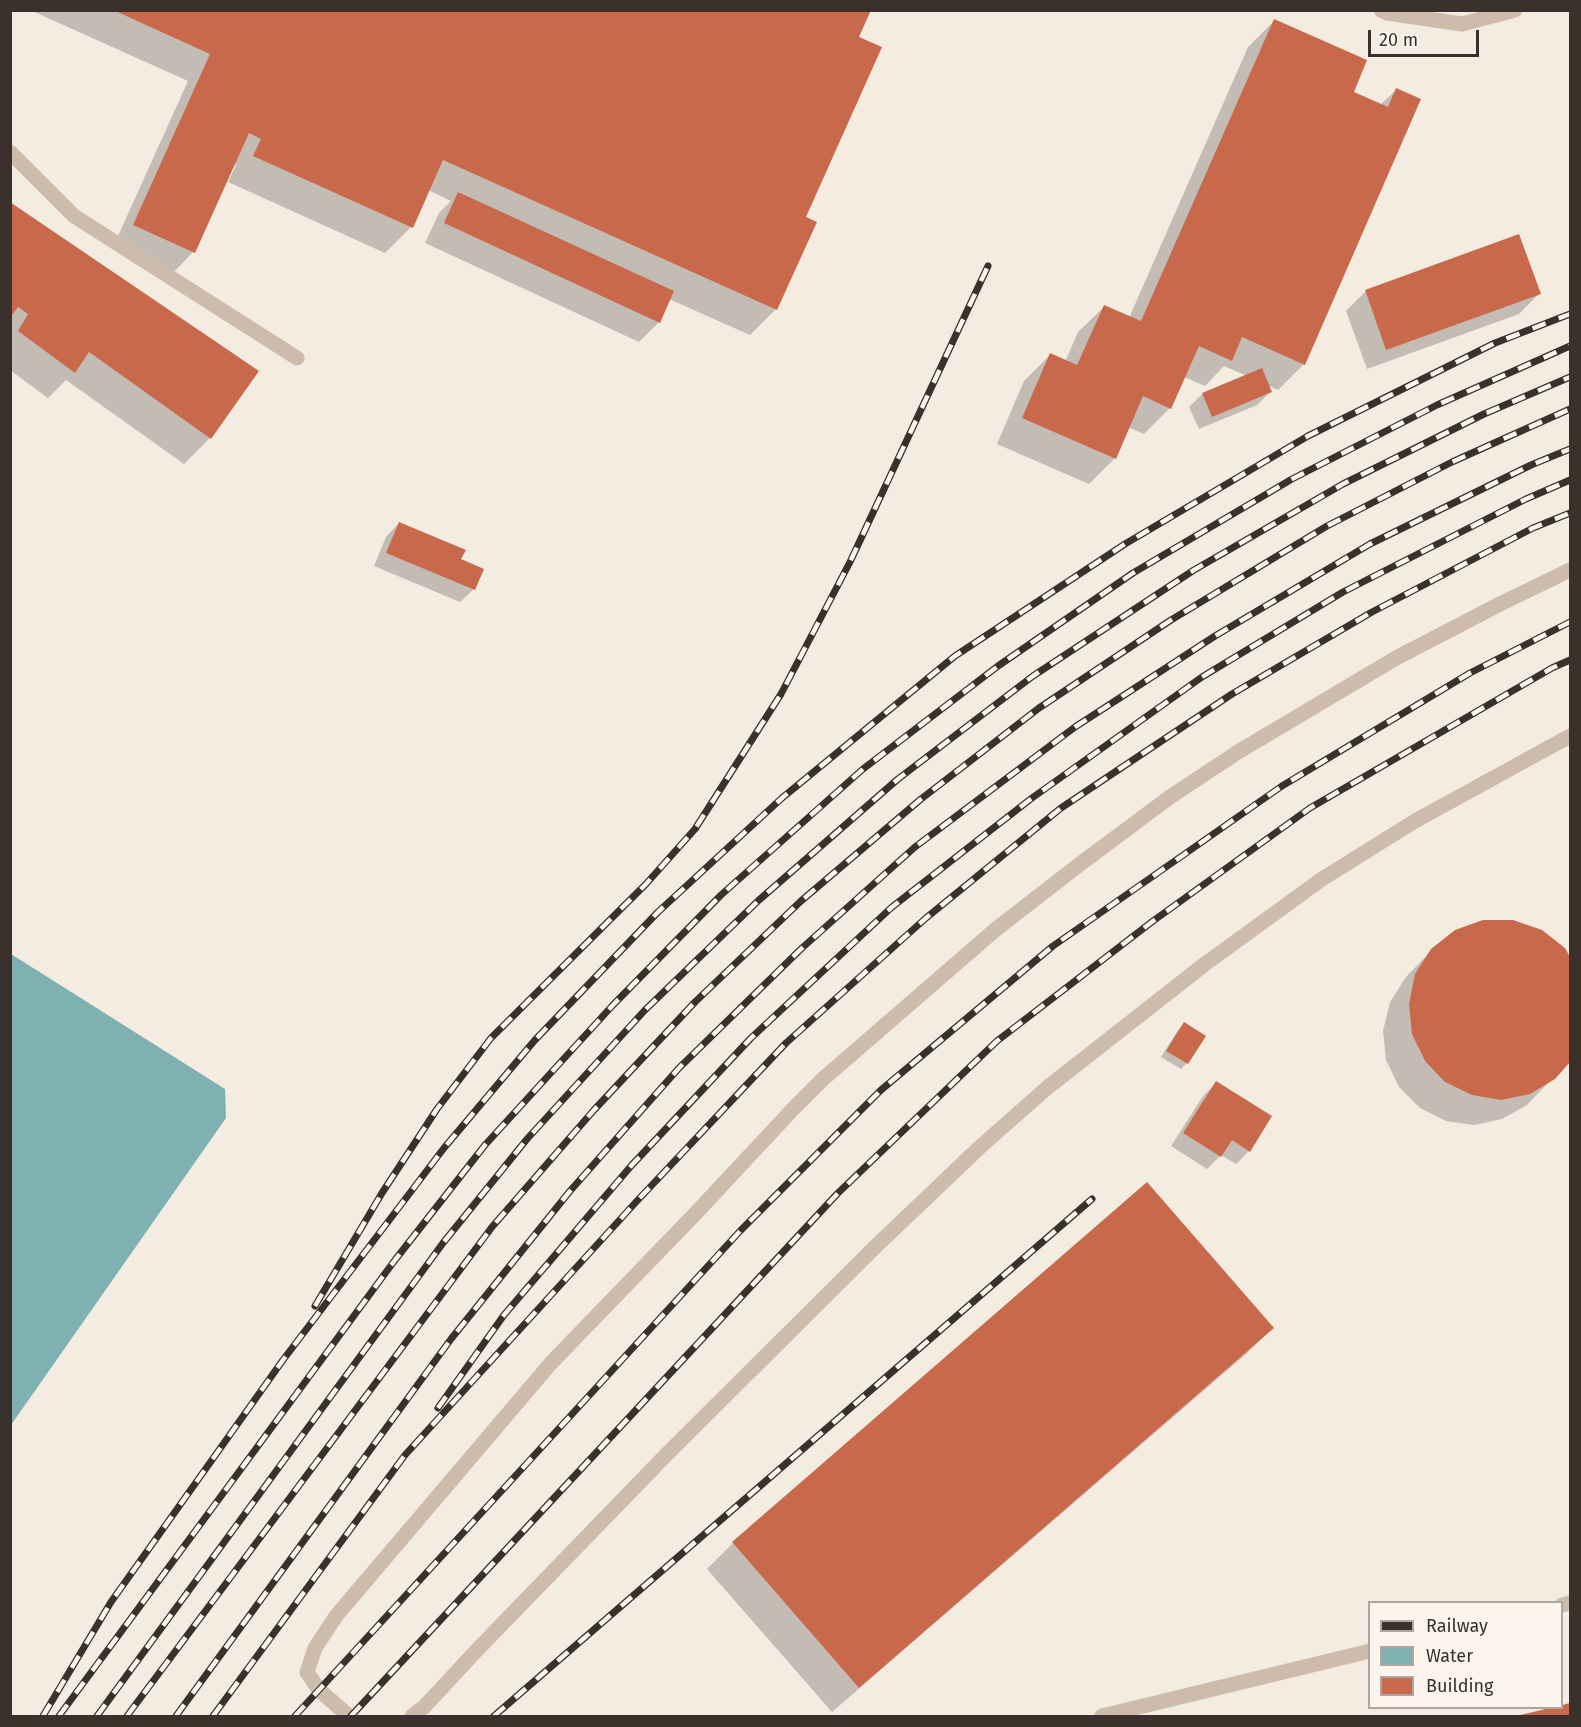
<!DOCTYPE html>
<style>
body{margin:0}
#map{position:relative;width:1581px;height:1727px;overflow:hidden;background:#f4ebe1;font-family:"Fira Sans",sans-serif}
canvas{display:block}
.frame{position:absolute;inset:0;border:12px solid #3b302b;pointer-events:none}
.legend{position:absolute;left:1368px;top:1601px;width:195px;height:108px;box-sizing:border-box;background:#fbf5ee;border:2px solid #aea6a0;margin:0;padding:8px 10px;list-style:none;font-size:18px;color:#3b302b}
.legend li{display:flex;align-items:center;gap:12px;height:30px}
.legend b{width:30px;border:2px solid #aea6a0}
.scale{position:absolute;left:1368px;top:30px;width:111px;height:27px;box-sizing:border-box;border:3px solid #3b302b;border-top:0;padding-left:8px;font-size:18px;line-height:21px;white-space:nowrap;color:#3b302b;-webkit-text-stroke:4px #fbf5ee;paint-order:stroke}
</style>
<div id="map">
<canvas width="1581" height="1727"></canvas>
<div class="frame"></div>
<ul class="legend">
<li><b style="height:8px;background:#3b302b"></b>Railway</li>
<li><b style="height:16px;background:#7fb0b2"></b>Water</li>
<li><b style="height:16px;background:#c8694b"></b>Building</li>
</ul>
<div class="scale">20 m</div>
</div>
<script>
const context = document.querySelector('canvas').getContext('2d');
context.lineJoin = 'round';
function paint(path, color) {
  context.fillStyle = color;
  context.fill(path, 'evenodd');
}
function toPath(rows) {
  const path = new Path2D();
  for (const r of rows) {
    path.moveTo(r[0], r[1]);
    for (let i = 2; i < r.length; i += 2) path.lineTo(r[i], r[i + 1]);
  }
  return path;
}
function stroke(path, color, width, dash) {
  context.strokeStyle = color;
  context.lineWidth = width;
  context.lineCap = dash ? 'butt' : 'round';
  context.setLineDash(dash || []);
  context.stroke(path);
}
const water = toPath([
 [11,954,225,1089,226,1118,11,1425]
]);
const shadow = toPath([
 [30,10,869,10,857,37,776,309,750,335,669,299,659,322,639,342,425,243,439,213,451,201,428,190,411,227,385,253,228,182,236,165,233,163,193,252,174,272,114,245,188,81],
 [1274,21,1352,92,1380,105,1396,90,1304,364,1278,390,1267,385,1270,392,1257,405,1199,429,1189,407,1202,394,1247,376,1224,366,1205,386,1184,377,1170,408,1144,434,1128,427,1115,458,1089,484,997,444,1024,381,1050,355,1065,362,1078,332,1104,307,1129,318,1248,47],
 [10,204,210,438,184,464,66,380,48,398,10,370],
 [1366,291,1539,294,1519,314,1367,369,1346,311],
 [399,523,459,560,474,589,460,602,374,566,386,537],
 [1564,949,1570,959,1570,1060,1527,1105,1502,1119,1474,1125,1446,1121,1420,1108,1399,1087,1386,1060,1383,1031,1390,1002,1406,977,1432,950],
 [1184,1024,1187,1063,1181,1069,1161,1057,1178,1030],
 [1216,1083,1249,1151,1236,1164,1221,1155,1207,1169,1171,1146,1203,1096],
 [1272,1328,1246,1354,832,1712,707,1569,733,1543],
 [1570,1704,1570,1716,1519,1716,1562,1708]
]);
const building = toPath([
 [113,10,871,10,859,37,882,47,806,217,817,222,777,310,443,160,413,228,253,156,261,139,249,133,195,253,133,225,210,54],
 [1274,19,1367,60,1354,92,1388,107,1396,88,1421,99,1305,365,1242,337,1232,361,1199,346,1171,409,1143,396,1116,459,1022,418,1050,353,1077,365,1104,305,1141,321],
 [458,192,674,291,660,323,444,223],
 [10,202,259,371,211,439,89,352,75,373,18,331,28,314,18,307,10,318],
 [1519,234,1541,294,1386,350,1365,290],
 [1262,368,1272,392,1212,417,1202,393],
 [399,522,466,550,461,559,484,569,475,590,386,553],
 [1483,920,1513,920,1542,930,1565,948,1570,957,1570,1062,1555,1079,1530,1094,1501,1100,1472,1095,1445,1082,1425,1061,1412,1034,1409,1004,1415,974,1431,949,1455,930],
 [1184,1022,1206,1036,1188,1064,1166,1051],
 [1216,1081,1272,1116,1250,1152,1232,1140,1221,1157,1183,1133],
 [1147,1182,1274,1328,859,1688,732,1542],
 [1570,1703,1570,1716,1516,1716,1550,1708,1562,1708,1562,1705]
]);
const lane = toPath([
 [1381,10,1387,13,1462,24,1515,10],
 [10,152,74,216,297,358],
 [1562,1605,1570,1603],
 [349,1716,319,1690,307,1672,315,1648,336,1616,551,1363,695,1214,794,1108,823,1079,995,930,1080,864,1170,797,1238,752,1396,658,1500,604,1570,570],
 [412,1716,424,1707,477,1650,666,1455,874,1248,980,1147,1048,1087,1205,964,1322,879,1415,821,1570,736],
 [1102,1716,1370,1651]
]);
const rail = toPath([
 [315,1306,382,1193,437,1109,491,1038,646,884,695,829,781,694,850,562,988,266],
 [438,1408,504,1315,631,1166,751,1038,892,907,1032,798,1202,677,1343,592,1526,499,1570,480],
 [43,1716,111,1602,283,1360,444,1148,535,1040,658,912,782,798,955,656,1125,544,1308,436,1495,343,1570,314],
 [59,1716,395,1260,485,1145,612,1006,721,895,863,769,998,666,1133,573,1292,479,1437,405,1570,346],
 [97,1716,443,1243,527,1139,645,1010,759,900,898,779,1033,676,1194,570,1343,484,1484,414,1570,377],
 [127,1716,492,1227,594,1110,695,1002,801,901,921,799,1039,708,1171,620,1327,526,1452,462,1570,409],
 [176,1716,451,1339,570,1191,679,1068,802,948,915,847,1075,727,1215,636,1370,544,1531,465,1570,449],
 [213,1716,405,1455,636,1202,786,1043,926,918,1061,808,1232,694,1372,612,1533,528,1570,513],
 [295,1716,741,1230,881,1090,1053,946,1282,786,1470,673,1570,622],
 [351,1716,838,1193,997,1041,1153,921,1310,808,1552,668,1570,660],
 [494,1716,1092,1199]
]);
paint(water, '#7fb0b2');
paint(shadow, '#0003');
paint(building, '#c8694b');
stroke(lane, '#cdbbac', 15);
stroke(rail, '#3b302b', 7);
stroke(rail, '#fbf5ee', 4.5, [14]);
</script>
